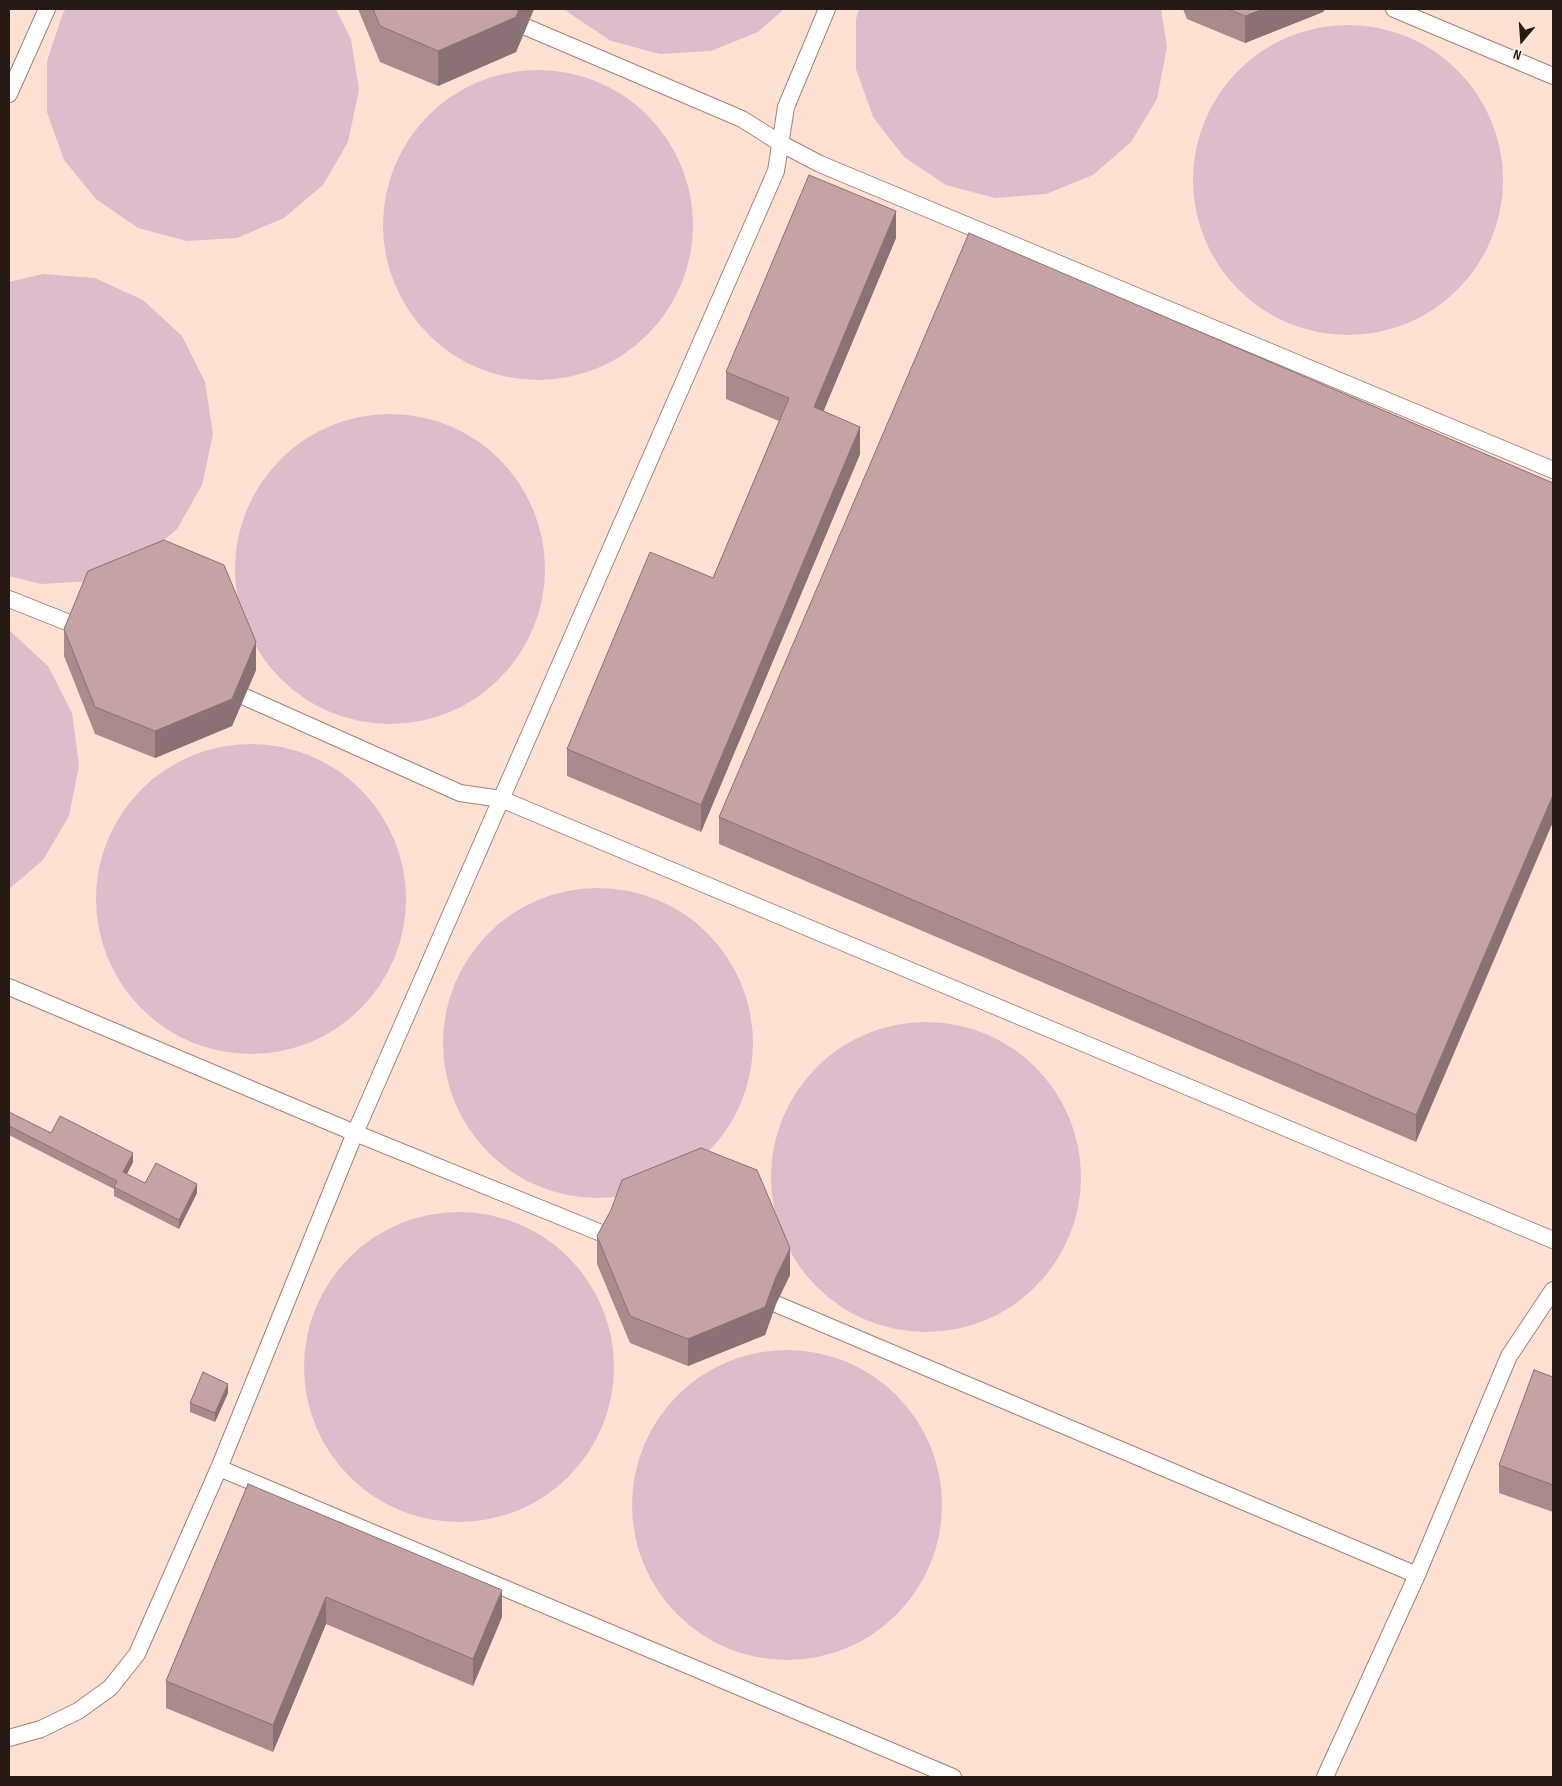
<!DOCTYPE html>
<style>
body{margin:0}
#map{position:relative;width:1562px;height:1786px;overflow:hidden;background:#ffe1d4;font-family:"Sofia Sans Condensed",sans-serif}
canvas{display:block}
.frame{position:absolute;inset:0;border:10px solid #261a14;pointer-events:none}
.north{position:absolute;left:1497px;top:15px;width:50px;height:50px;-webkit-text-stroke:4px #fbf4f0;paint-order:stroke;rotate:198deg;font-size:14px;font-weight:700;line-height:20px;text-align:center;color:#261a14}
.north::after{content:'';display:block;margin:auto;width:18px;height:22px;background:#261a14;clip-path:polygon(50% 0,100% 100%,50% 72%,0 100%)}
</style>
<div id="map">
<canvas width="1562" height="1786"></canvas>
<div class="frame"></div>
<div class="north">N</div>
</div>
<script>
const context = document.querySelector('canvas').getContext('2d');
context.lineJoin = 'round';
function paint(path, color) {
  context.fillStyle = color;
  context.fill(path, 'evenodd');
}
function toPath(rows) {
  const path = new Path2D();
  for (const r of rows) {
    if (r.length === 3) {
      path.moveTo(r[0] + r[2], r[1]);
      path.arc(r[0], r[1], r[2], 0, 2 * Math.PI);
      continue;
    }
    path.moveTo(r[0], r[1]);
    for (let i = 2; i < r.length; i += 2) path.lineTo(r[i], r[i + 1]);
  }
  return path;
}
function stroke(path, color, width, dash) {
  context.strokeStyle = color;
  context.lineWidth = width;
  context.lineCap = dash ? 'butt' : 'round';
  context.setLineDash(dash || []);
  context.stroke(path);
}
const water = toPath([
 [66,9,336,9,351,39,359,90,348,142,323,185,284,218,237,238,187,241,138,228,96,199,64,160,47,112,47,61,63,13],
 [565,9,784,9,758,32,711,51,660,54,611,41,569,13],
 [859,9,1161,9,1167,47,1157,99,1131,142,1093,175,1046,194,995,198,946,185,904,157,873,117,856,69,856,19],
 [1348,180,155],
 [538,225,155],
 [43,274,95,278,143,300,182,336,205,382,213,434,202,485,177,529,138,562,92,581,41,584,9,576,9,282],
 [390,569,155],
 [9,630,48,666,72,713,79,765,69,816,43,860,9,889],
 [251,899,155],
 [598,1043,155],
 [926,1177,155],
 [459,1367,155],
 [787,1505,155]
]);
const service = toPath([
 [1394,9,1553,76],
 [526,27,742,119,780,143,820,164,1553,470],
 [9,94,47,9],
 [9,599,77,626],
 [245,697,460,793,501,799,1553,1240],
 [9,987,355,1133,611,1237],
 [776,1304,1417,1575],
 [219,1468,953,1777],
 [9,1738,41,1729,78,1711,110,1688,137,1654,219,1468,355,1133,776,171,786,107,827,9],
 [1325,1777,1417,1575,1509,1356,1553,1290]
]);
const wall = toPath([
 [358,9,534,9,516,52,438,86,380,62],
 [1183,9,1325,9,1323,12,1245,43,1187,19],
 [896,238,823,411,860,454,701,832,567,776,567,749,713,578,779,421,726,399,726,372],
 [1553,483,1416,1142,719,844,719,817],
 [64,629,256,670,232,726,155,758,95,734,64,656],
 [9,1112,51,1133,133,1162,127,1174,145,1183,197,1193,179,1229,114,1196,114,1189,9,1135],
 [597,1236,790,1275,776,1304,765,1335,688,1366,630,1343,597,1264],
 [1553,1377,1553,1512,1499,1493,1499,1465],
 [228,1393,215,1422,190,1412,190,1403],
 [248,1484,502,1617,473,1686,326,1624,273,1752,166,1708,166,1681]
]);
const shadedWall = toPath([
 [519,9,534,9,516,52,438,86,438,51],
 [1263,9,1325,9,1323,12,1245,43,1245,16],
 [896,211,896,238,814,434,814,407],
 [860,427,860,454,701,832,701,805],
 [256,642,256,670,232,726,155,758,155,731],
 [1553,795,1553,822,1416,1142,1416,1115],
 [133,1153,133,1162,123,1181,123,1172],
 [197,1184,197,1193,179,1229,179,1220],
 [790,1248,790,1275,776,1304,765,1335,688,1366,688,1339,776,1277],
 [228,1384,228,1393,215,1422,215,1413],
 [502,1590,502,1617,473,1686,473,1659],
 [326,1597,326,1624,273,1752,273,1725]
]);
const building = toPath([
 [373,9,519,9,516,17,438,51,380,26,373,9],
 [1228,9,1263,9,1245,16,1228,9],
 [809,175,896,211,814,407,860,427,701,805,567,749,650,552,713,578,789,398,726,372,809,175],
 [969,233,1553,483,1553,795,1416,1115,719,817,969,233],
 [164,540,224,565,256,642,232,699,155,731,95,707,64,629,88,571,164,540],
 [9,1112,51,1133,60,1116,133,1153,123,1172,145,1183,156,1163,197,1184,179,1220,114,1187,117,1181,9,1126,9,1112],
 [701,1148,757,1170,790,1248,776,1277,765,1307,688,1339,630,1316,597,1236,611,1210,622,1180,701,1148],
 [1534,1370,1553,1377,1553,1485,1499,1465,1534,1370],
 [203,1372,228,1384,215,1413,190,1403,203,1372],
 [248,1484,502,1590,473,1659,326,1597,273,1725,166,1681,248,1484]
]);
paint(water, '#dbbdcc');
stroke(service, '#a38173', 18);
stroke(service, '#fff', 16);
paint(wall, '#a98b8d');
paint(shadedWall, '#8a7173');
paint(building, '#c5a2a4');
stroke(building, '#8a7173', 1);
</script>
